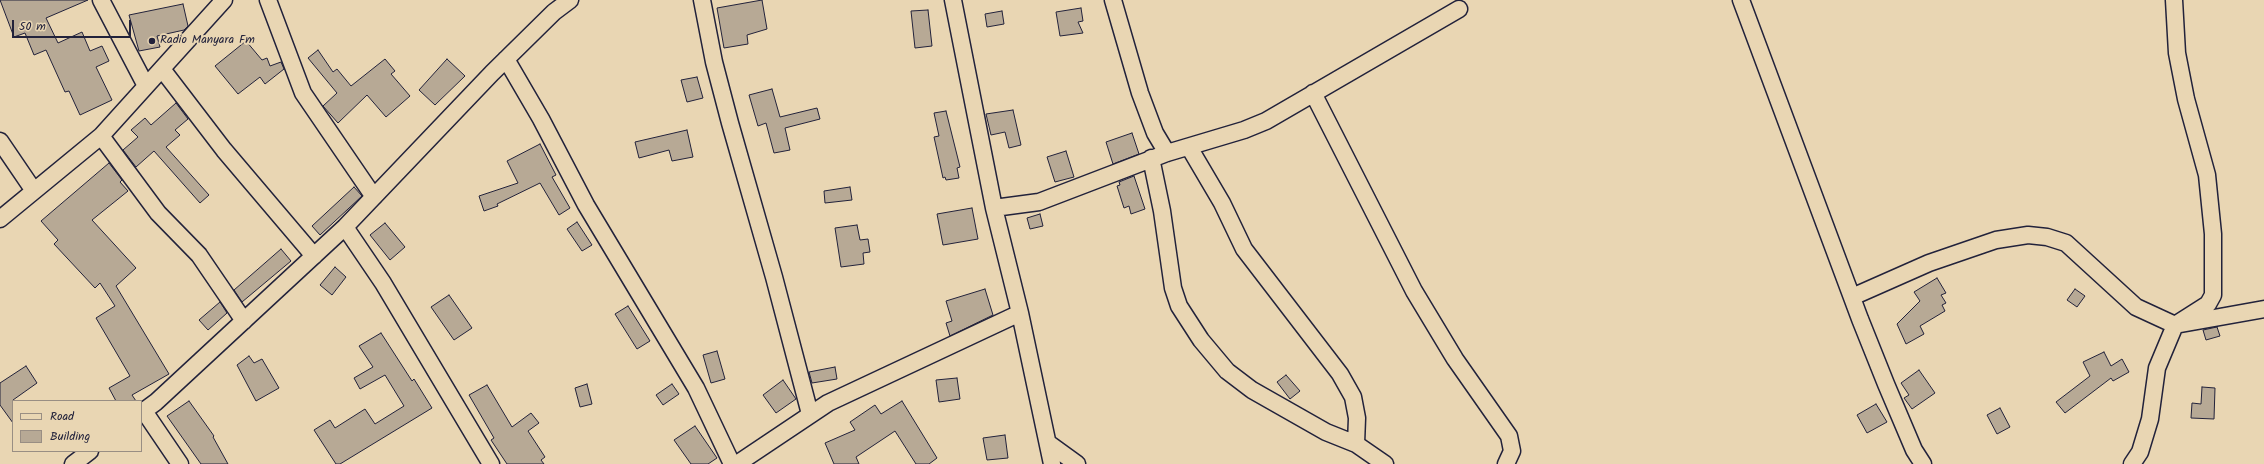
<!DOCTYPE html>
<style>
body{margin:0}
#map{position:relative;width:2264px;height:464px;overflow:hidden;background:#e9d6b3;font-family:Kalam,sans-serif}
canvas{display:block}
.legend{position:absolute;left:12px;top:400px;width:130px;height:52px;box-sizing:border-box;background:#e9d6b3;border:1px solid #998e83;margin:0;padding:5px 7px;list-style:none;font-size:12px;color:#22223b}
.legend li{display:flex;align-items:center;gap:8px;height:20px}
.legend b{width:20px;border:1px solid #998e83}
.scale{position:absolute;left:12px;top:20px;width:119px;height:18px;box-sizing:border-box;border:2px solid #22223b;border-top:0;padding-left:5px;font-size:12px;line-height:14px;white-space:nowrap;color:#22223b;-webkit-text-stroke:3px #e9d6b3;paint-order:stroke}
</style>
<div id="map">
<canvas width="2264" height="464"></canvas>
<ul class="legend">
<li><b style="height:5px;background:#e9d6b3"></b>Road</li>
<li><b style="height:11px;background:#b7a995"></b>Building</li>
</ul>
<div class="scale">50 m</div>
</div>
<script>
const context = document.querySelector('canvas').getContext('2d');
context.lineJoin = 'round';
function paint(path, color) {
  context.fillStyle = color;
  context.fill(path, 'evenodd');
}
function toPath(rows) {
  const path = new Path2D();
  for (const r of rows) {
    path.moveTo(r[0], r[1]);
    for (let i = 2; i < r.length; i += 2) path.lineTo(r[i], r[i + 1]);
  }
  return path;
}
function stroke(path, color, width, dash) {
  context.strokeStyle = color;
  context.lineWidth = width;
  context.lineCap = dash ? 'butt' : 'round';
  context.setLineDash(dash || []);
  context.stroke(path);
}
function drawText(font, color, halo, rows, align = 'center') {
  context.font = font + ' Kalam,sans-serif';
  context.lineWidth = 4;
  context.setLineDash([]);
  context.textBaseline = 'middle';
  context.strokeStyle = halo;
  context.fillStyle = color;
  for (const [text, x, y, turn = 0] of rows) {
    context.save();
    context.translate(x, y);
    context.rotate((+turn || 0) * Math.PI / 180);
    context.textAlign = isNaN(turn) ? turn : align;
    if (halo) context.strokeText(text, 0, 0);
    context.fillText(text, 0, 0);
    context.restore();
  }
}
const building = toPath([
 [0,0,88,0,46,18,58,43,82,32,90,51,102,46,109,61,96,67,112,100,80,115,69,91,65,92,46,50,34,55,25,33,14,37,0,0],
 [762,0,767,29,747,35,748,44,724,48,717,8,762,0],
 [183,4,188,26,184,30,157,36,160,47,139,51,129,15,183,4],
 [1081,8,1083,21,1078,22,1083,33,1060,36,1056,12,1081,8],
 [928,10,932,46,915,48,911,11,928,10],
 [1002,11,1004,24,987,27,985,14,1002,11],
 [246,41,262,60,267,58,270,66,281,62,284,69,265,84,260,77,238,94,215,66,246,41],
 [318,50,333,72,337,69,351,86,385,59,395,71,391,74,410,96,386,117,367,95,338,123,323,106,337,93,308,58,318,50],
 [447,59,465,76,435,105,419,90,447,59],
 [697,77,703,98,687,102,681,80,697,77],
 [772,89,780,117,817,108,820,119,785,128,790,150,774,153,766,123,758,126,749,95,772,89],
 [176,103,188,119,175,130,180,135,166,147,209,195,200,203,154,151,136,167,123,150,138,137,131,130,145,118,151,125,176,103],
 [1013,110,1021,145,1009,148,1005,132,991,135,986,114,1013,110],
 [946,111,960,167,957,168,959,178,946,180,945,177,943,178,934,137,939,136,934,113,946,111],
 [687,130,693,157,672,161,669,150,639,158,635,142,687,130],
 [1132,133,1139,154,1113,164,1106,142,1132,133],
 [540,144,556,175,552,177,570,208,559,215,540,183,497,204,498,206,484,211,479,196,518,183,507,161,540,144],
 [1066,151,1074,177,1055,182,1047,157,1066,151],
 [109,163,122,180,120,182,128,191,92,220,136,268,116,286,169,374,132,395,136,401,116,401,109,388,130,376,96,318,115,306,100,283,95,288,54,244,58,240,41,221,109,163],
 [1134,176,1145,209,1131,214,1129,206,1124,208,1117,186,1120,185,1119,182,1134,176],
 [354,187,362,196,320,235,312,226,354,187],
 [850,187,852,200,825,203,824,191,850,187],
 [972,208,978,239,943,245,937,214,972,208],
 [1040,214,1043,226,1030,229,1027,218,1040,214],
 [577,222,592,245,582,251,567,229,577,222],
 [385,223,405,247,390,260,370,235,385,223],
 [857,225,860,240,868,239,870,252,863,253,864,264,841,267,835,228,857,225],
 [281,249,291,261,242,302,234,290,281,249],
 [335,267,346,277,332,295,320,285,335,267],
 [1937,278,1946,293,1941,295,1946,303,1942,305,1945,311,1920,326,1924,334,1906,344,1897,324,1920,301,1914,292,1937,278],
 [985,289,993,315,950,336,946,323,952,321,946,301,985,289],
 [2075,289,2085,296,2077,307,2067,300,2075,289],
 [449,295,472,328,454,340,431,307,449,295],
 [220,302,227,313,208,330,199,320,220,302],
 [628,306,650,341,637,349,615,314,628,306],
 [2217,327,2220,336,2206,340,2203,330,2217,327],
 [381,333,412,381,414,379,432,408,340,464,336,464,314,430,330,420,335,428,365,409,375,424,404,406,385,375,360,389,354,378,373,367,359,346,381,333],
 [717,351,725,379,711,383,703,355,717,351],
 [2104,352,2111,366,2122,359,2129,372,2113,381,2111,378,2065,413,2056,402,2090,376,2083,362,2104,352],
 [249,356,254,363,262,359,279,388,256,401,237,365,249,356],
 [26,366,37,383,13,400,13,423,0,405,0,383,26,366],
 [835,367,837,379,812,383,809,372,835,367],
 [1919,370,1935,393,1912,409,1904,398,1909,395,1901,383,1919,370],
 [1286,375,1300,391,1290,399,1277,382,1286,375],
 [957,378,960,399,939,402,936,380,957,378],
 [783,380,796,399,776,413,763,395,783,380],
 [587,384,592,404,580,407,575,388,587,384],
 [672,384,679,394,663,405,656,395,672,384],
 [487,385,512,427,531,413,539,423,528,431,545,457,541,460,544,464,507,464,491,440,494,438,469,395,487,385],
 [2202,387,2215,388,2214,419,2191,418,2192,403,2201,404,2202,387],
 [189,401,214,436,213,437,228,464,201,464,167,416,189,401],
 [902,401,937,458,929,464,916,464,895,431,856,457,859,464,834,464,825,443,855,430,850,422,875,405,881,414,902,401],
 [1876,404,1887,422,1867,433,1857,415,1876,404],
 [2000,408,2010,427,1997,434,1987,415,2000,408],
 [695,426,717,458,708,464,691,464,674,440,695,426],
 [1005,435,1008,458,987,460,983,438,1005,435]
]);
const minor = toPath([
 [101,0,146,86],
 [268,0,303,93,374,197],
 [702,0,714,62,730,123,774,277,810,414],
 [953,0,994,208,1020,313,1052,464],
 [1113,0,1140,93,1155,133,1167,153],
 [1741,0,1860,319,1886,384,1914,450,1923,464],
 [506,59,541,119,586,205,696,388,732,464],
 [162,69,224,150,314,256],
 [1313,93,1414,291,1455,359,1509,436,1512,451,1506,464],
 [101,136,158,213,199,255,244,321],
 [0,141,34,191],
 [1189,147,1222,203,1244,249,1340,374,1353,397,1357,418,1356,444],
 [1151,158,1162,211,1173,288,1179,306,1201,340,1227,371,1252,390,1326,432,1356,444,1385,464],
 [994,208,1039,202,1167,153,1244,130,1266,121,1459,9],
 [0,219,101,136,224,0],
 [345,227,383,283,491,464],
 [1852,297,1929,263,1996,240,2028,235,2047,237,2066,243,2136,307,2175,325,2264,309],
 [144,411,180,464],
 [141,413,156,402,345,227,492,73,554,12,570,0],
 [1048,443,1077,464],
 [73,464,90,451],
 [737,464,828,403,1020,313],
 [2132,464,2140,452,2150,419,2157,368,2175,325,2208,304,2213,295,2213,234,2207,175,2186,99,2177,53,2174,0]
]);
const markers = [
 [152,41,4,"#22223b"]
];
const poiNames = [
 ["Radio Manyara Fm",160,41]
];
paint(building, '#b7a995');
stroke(building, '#22223b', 1);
stroke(minor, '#22223b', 19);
stroke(minor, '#e9d6b3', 16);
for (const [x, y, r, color] of markers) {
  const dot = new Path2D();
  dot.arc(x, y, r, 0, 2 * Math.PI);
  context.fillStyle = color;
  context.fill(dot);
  stroke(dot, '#e9d6b3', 1.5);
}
drawText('12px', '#22223b', '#e9d6b3', poiNames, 'left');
</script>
